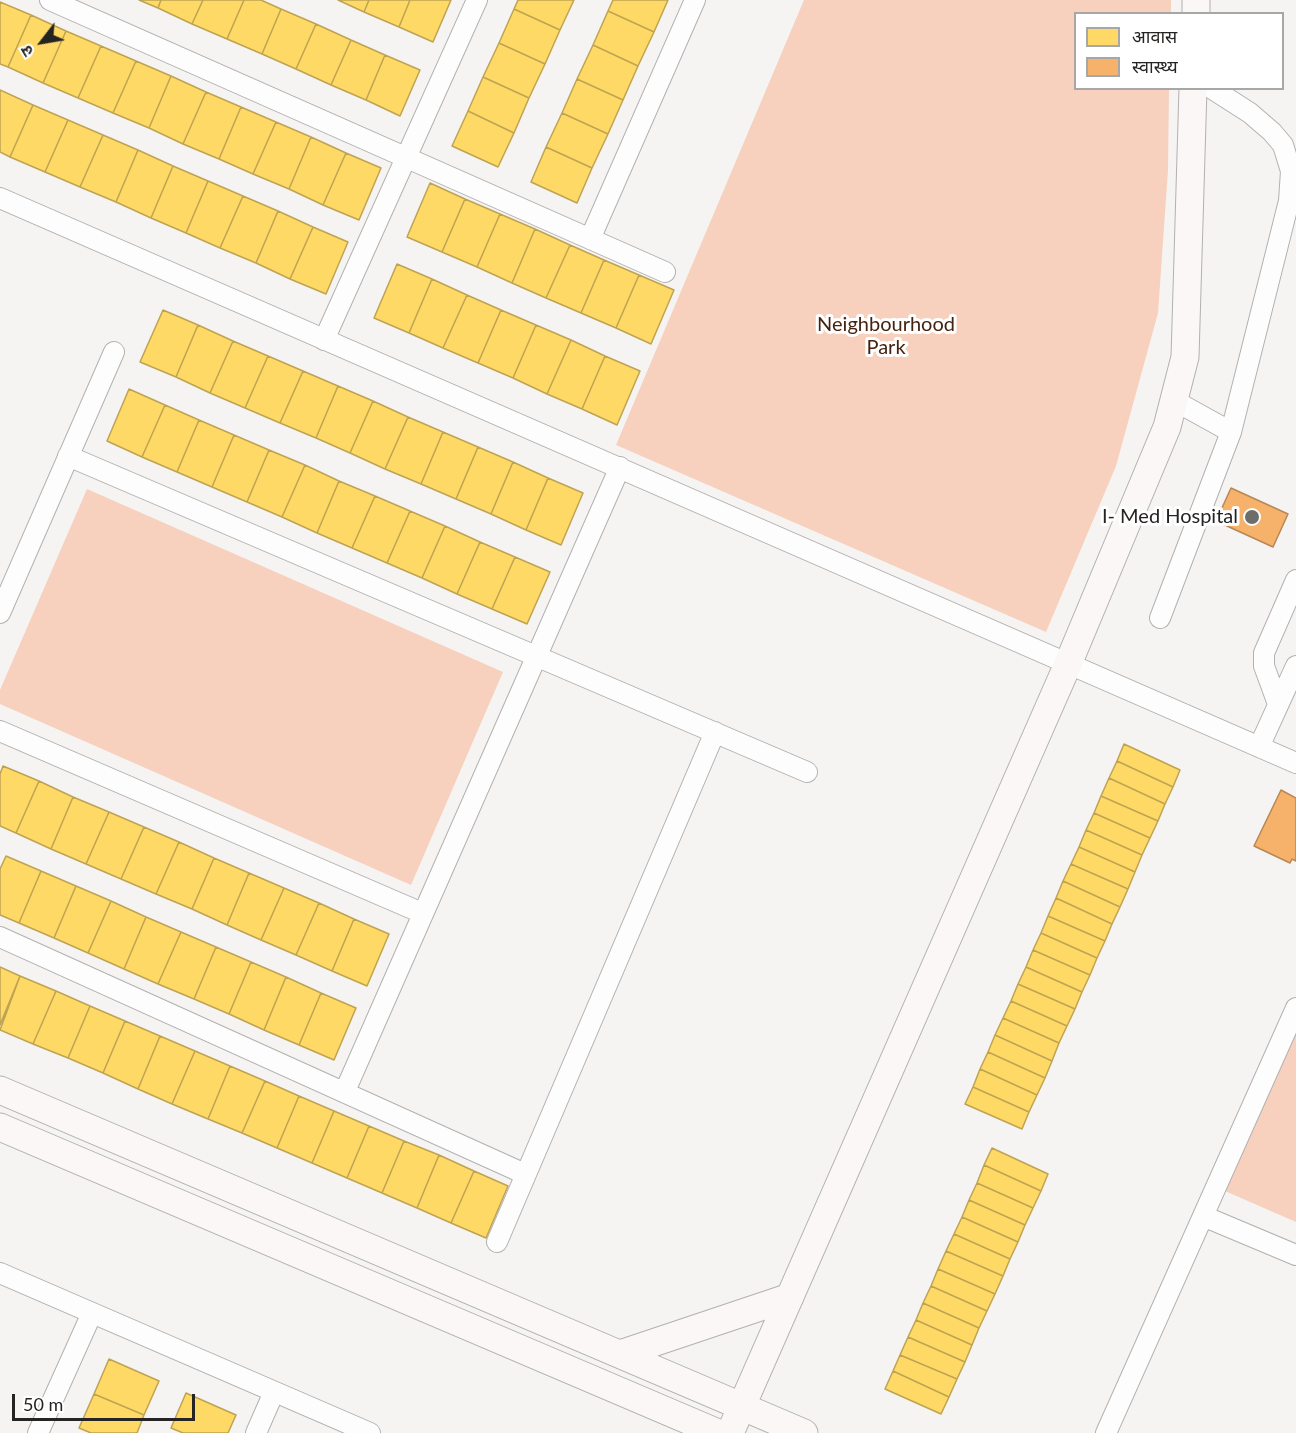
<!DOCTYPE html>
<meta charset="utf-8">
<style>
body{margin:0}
#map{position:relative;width:1296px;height:1433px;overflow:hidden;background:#f6f4f3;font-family:Lato,"Noto Sans Devanagari",sans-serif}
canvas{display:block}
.legend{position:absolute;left:1074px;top:12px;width:210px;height:78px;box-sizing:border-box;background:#fff;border:2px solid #a8a7a7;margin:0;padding:8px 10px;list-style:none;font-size:18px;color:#252423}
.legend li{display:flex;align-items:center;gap:12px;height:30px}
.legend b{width:30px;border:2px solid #a8a7a7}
.north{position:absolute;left:12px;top:12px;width:60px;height:60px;-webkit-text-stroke:4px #fff;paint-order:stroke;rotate:239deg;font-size:16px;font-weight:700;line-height:24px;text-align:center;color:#252423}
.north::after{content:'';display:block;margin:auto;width:21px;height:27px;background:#252423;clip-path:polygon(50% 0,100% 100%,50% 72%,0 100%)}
.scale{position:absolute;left:12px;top:1394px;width:183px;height:27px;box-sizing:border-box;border:3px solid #252423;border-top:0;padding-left:8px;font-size:18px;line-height:21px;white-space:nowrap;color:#252423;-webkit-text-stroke:4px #fff;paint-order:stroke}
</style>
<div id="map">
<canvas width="1296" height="1433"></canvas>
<ul class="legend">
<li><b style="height:16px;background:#ffd966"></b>आवास</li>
<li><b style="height:16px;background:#f6b26b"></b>स्वास्थ्य</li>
</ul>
<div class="north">उ</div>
<div class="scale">50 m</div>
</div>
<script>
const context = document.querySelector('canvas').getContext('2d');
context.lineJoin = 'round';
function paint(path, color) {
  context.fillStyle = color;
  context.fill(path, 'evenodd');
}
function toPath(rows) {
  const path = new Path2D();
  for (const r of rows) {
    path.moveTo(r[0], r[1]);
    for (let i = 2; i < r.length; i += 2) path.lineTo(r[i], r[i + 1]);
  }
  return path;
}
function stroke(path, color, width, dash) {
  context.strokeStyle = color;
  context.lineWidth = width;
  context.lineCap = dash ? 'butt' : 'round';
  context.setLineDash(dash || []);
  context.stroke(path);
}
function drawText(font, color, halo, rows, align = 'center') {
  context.font = font + ' Lato,sans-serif';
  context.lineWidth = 6;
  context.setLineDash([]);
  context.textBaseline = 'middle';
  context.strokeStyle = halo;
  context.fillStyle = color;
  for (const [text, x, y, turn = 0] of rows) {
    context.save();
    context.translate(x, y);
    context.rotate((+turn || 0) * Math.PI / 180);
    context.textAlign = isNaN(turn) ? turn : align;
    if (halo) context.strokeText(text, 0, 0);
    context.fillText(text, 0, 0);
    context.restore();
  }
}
const green = toPath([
 [804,0,1171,0,1171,13,1076,14,1076,88,1169,89,1168,170,1158,313,1116,466,1046,632,616,445],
 [87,489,503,672,411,885,0,704,0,690],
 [1286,1031,1296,1035,1296,1222,1218,1188]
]);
const homes = toPath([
 [139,0,161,0,158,8,139,0],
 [161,0,203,0,192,24,158,8,161,0],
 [203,0,244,0,227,39,192,24,203,0],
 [244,0,261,0,281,9,262,54,227,39,244,0],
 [338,0,369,0,364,12,338,0],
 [369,0,410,0,399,27,364,12,369,0],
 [410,0,451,0,433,42,399,27,410,0],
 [518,0,574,0,560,30,514,9,518,0],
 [613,0,668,0,654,32,608,11,613,0],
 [0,2,31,15,8,67,0,64,0,2],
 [281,9,316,24,296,69,262,54,281,9],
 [514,9,560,30,545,64,499,43,514,9],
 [608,11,654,32,638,66,593,45,608,11],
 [31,15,66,31,43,83,8,67,31,15],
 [316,24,351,40,331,85,296,69,316,24],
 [66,31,101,46,78,98,43,83,66,31],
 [351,40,385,55,366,100,331,85,351,40],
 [499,43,545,64,529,98,483,77,499,43],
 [593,45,638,66,623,100,577,79,593,45],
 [101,46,136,61,113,113,78,98,101,46],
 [385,55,420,70,400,116,366,100,385,55],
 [136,61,171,76,149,128,113,113,136,61],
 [171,76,206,92,183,144,149,128,171,76],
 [483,77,529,98,514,133,468,111,483,77],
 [577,79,623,100,608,134,562,113,577,79],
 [0,90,33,105,10,157,0,152,0,90],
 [206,92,241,107,219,159,183,144,206,92],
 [33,105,68,120,45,172,10,157,33,105],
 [241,107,276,122,253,174,219,159,241,107],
 [468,111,514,133,498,167,452,146,468,111],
 [562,113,608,134,592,168,546,147,562,113],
 [68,120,103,135,80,187,45,172,68,120],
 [276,122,311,137,289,189,253,174,276,122],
 [103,135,138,150,116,202,80,187,103,135],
 [311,137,346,153,323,205,289,189,311,137],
 [546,147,592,168,577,203,531,182,546,147],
 [138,150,173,166,151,218,116,202,138,150],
 [346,153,381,168,359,220,323,205,346,153],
 [173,166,208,181,186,233,151,218,173,166],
 [208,181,243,196,220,248,186,233,208,181],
 [430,183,465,199,442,252,407,237,430,183],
 [243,196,278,211,256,263,220,248,243,196],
 [465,199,500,214,477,267,442,252,465,199],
 [278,211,313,227,290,279,256,263,278,211],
 [500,214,535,229,512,283,477,267,500,214],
 [313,227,348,242,326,294,290,279,313,227],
 [535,229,570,245,546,298,512,283,535,229],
 [570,245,604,260,581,313,546,298,570,245],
 [604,260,639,275,616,328,581,313,604,260],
 [397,264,432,279,409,333,374,318,397,264],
 [639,275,674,290,651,344,616,328,639,275],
 [432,279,467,295,443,348,409,333,432,279],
 [467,295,501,310,478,363,443,348,467,295],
 [163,310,198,325,176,377,140,362,163,310],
 [501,310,536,325,513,378,478,363,501,310],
 [198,325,233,341,210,393,176,377,198,325],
 [536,325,571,340,547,394,513,378,536,325],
 [571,340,605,356,582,409,547,394,571,340],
 [233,341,268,356,245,408,210,393,233,341],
 [268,356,303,371,280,423,245,408,268,356],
 [605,356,640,371,617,425,582,409,605,356],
 [303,371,338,386,316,438,280,423,303,371],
 [338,386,373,401,350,453,316,438,338,386],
 [129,389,165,405,142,457,107,441,129,389],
 [373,401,408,417,385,469,350,453,373,401],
 [165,405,199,420,177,472,142,457,165,405],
 [408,417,443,432,421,484,385,469,408,417],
 [199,420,234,435,212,487,177,472,199,420],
 [443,432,478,447,456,499,421,484,443,432],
 [234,435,269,450,247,502,212,487,234,435],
 [478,447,513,462,491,514,456,499,478,447],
 [269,450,305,465,282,517,247,502,269,450],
 [513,462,548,478,526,530,491,514,513,462],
 [305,465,339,481,317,533,282,517,305,465],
 [548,478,583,493,561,545,526,530,548,478],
 [339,481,375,496,352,548,317,533,339,481],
 [375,496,410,511,387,563,352,548,375,496],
 [410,511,445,526,422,578,387,563,410,511],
 [445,526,480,542,457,594,422,578,445,526],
 [480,542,515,557,492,609,457,594,480,542],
 [515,557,550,572,527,624,492,609,515,557],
 [1124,744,1180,770,1173,787,1117,761,1124,744],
 [1117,761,1173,787,1165,804,1109,778,1117,761],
 [3,766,39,781,16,833,0,826,0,774,3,766],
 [1109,778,1165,804,1158,821,1101,796,1109,778],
 [39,781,73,797,51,849,16,833,39,781],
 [1101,796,1158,821,1150,838,1094,813,1101,796],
 [73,797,109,812,86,864,51,849,73,797],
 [109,812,144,827,121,879,86,864,109,812],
 [1094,813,1150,838,1142,855,1086,830,1094,813],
 [144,827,179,842,156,894,121,879,144,827],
 [1086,830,1142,855,1135,872,1079,847,1086,830],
 [179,842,214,858,192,909,156,894,179,842],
 [1079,847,1135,872,1128,889,1071,864,1079,847],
 [6,856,41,871,19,923,0,915,0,869,6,856],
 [214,858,249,873,227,925,192,909,214,858],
 [1071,864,1128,889,1120,907,1063,881,1071,864],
 [41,871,76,886,54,938,19,923,41,871],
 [249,873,284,888,261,940,227,925,249,873],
 [1063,881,1120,907,1112,924,1056,898,1063,881],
 [76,886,111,901,88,953,54,938,76,886],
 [284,888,319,903,296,955,261,940,284,888],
 [1056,898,1112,924,1105,941,1048,916,1056,898],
 [111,901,146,917,124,969,88,953,111,901],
 [319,903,354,919,332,971,296,955,319,903],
 [1048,916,1105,941,1097,958,1041,933,1048,916],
 [146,917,181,932,158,984,124,969,146,917],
 [354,919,389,934,367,986,332,971,354,919],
 [181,932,216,947,194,999,158,984,181,932],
 [1041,933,1097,958,1090,975,1033,950,1041,933],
 [216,947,251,962,229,1014,194,999,216,947],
 [1033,950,1090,975,1082,992,1026,967,1033,950],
 [251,962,286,977,264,1030,229,1014,251,962],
 [0,967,20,976,0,1025,0,967],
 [1026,967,1082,992,1075,1009,1018,984,1026,967],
 [20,976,56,991,33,1044,0,1030,20,976],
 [286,977,321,993,299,1045,264,1030,286,977],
 [1018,984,1075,1009,1067,1026,1011,1001,1018,984],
 [56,991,90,1006,68,1058,33,1044,56,991],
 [321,993,356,1008,334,1060,299,1045,321,993],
 [1011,1001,1067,1026,1059,1043,1003,1018,1011,1001],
 [90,1006,125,1021,103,1073,68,1058,90,1006],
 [1003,1018,1059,1043,1052,1061,995,1035,1003,1018],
 [125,1021,160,1036,138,1089,103,1073,125,1021],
 [995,1035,1052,1061,1045,1078,988,1052,995,1035],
 [160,1036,195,1051,172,1104,138,1089,160,1036],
 [195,1051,230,1066,208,1119,172,1104,195,1051],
 [988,1052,1045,1078,1037,1095,980,1069,988,1052],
 [230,1066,265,1081,242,1133,208,1119,230,1066],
 [980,1069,1037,1095,1029,1112,973,1087,980,1069],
 [265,1081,299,1096,277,1148,242,1133,265,1081],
 [973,1087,1029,1112,1022,1129,965,1104,973,1087],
 [299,1096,334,1111,312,1163,277,1148,299,1096],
 [334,1111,369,1126,347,1178,312,1163,334,1111],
 [369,1126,404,1141,382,1193,347,1178,369,1126],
 [404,1141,439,1155,417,1208,382,1193,404,1141],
 [992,1148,1048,1174,1041,1191,984,1165,992,1148],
 [439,1155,474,1171,451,1223,417,1208,439,1155],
 [984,1165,1041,1191,1033,1208,977,1183,984,1165],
 [474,1171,508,1186,486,1238,451,1223,474,1171],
 [977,1183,1033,1208,1025,1225,969,1200,977,1183],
 [969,1200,1025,1225,1018,1242,962,1217,969,1200],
 [962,1217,1018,1242,1010,1259,954,1234,962,1217],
 [954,1234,1010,1259,1003,1276,946,1251,954,1234],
 [946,1251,1003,1276,995,1294,938,1269,946,1251],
 [938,1269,995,1294,987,1311,931,1286,938,1269],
 [931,1286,987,1311,979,1328,923,1303,931,1286],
 [923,1303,979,1328,972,1345,916,1320,923,1303],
 [916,1320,972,1345,965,1362,908,1337,916,1320],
 [908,1337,965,1362,957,1379,900,1355,908,1337],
 [900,1355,957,1379,949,1397,893,1371,900,1355],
 [109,1359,159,1381,144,1415,94,1394,109,1359],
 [893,1371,949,1397,941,1414,885,1389,893,1371],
 [186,1393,236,1415,228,1433,183,1433,171,1428,186,1393],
 [94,1394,144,1415,137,1433,91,1433,79,1428,94,1394]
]);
const health = toPath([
 [1231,488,1288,514,1273,547,1216,521,1231,488],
 [1281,790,1296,798,1296,861,1292,859,1290,863,1254,846,1281,790]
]);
const street = toPath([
 [50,0,665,272],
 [0,198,1296,763],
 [590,239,695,0],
 [324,340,477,0],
 [1175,401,1231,432],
 [68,456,807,772],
 [0,613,114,352],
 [1160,618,1231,432,1289,201,1291,171,1283,145,1272,132,1250,113,1211,88],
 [1278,704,1264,666,1264,653,1296,580],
 [0,731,422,913],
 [1259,747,1296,666],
 [0,937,525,1174],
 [345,1091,620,467],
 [1203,1216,1296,1255],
 [497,1242,715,732],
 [0,1273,370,1433],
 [38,1433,92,1313],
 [256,1433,274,1392],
 [1106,1433,1296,1008]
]);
const secondary = toPath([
 [1196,14,1196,0],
 [0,1090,804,1433],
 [0,1127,718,1433],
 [620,1354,790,1297],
 [730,1433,1068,664,1167,427,1185,357,1193,88]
]);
const markers = [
 [1252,517,8,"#6e6d6c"]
];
const parkNames = [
 ["Neighbourhood",886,325],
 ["Park",886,348]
];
const poiNames = [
 ["I- Med Hospital",1238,517]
];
paint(green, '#f7d0be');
paint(homes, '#ffd966');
stroke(homes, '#bea352', 1.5);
paint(health, '#f6b26b');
stroke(health, '#b78755', 1.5);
stroke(street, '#b2b1b0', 22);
stroke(secondary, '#b2b1b0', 29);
stroke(street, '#fefdfd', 20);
stroke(secondary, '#faf7f6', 27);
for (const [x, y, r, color] of markers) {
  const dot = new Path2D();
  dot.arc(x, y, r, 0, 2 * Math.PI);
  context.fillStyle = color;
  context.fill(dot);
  stroke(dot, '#fff', 2);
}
drawText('20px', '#462311', '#fff', parkNames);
drawText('20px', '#252423', '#fff', poiNames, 'right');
</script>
